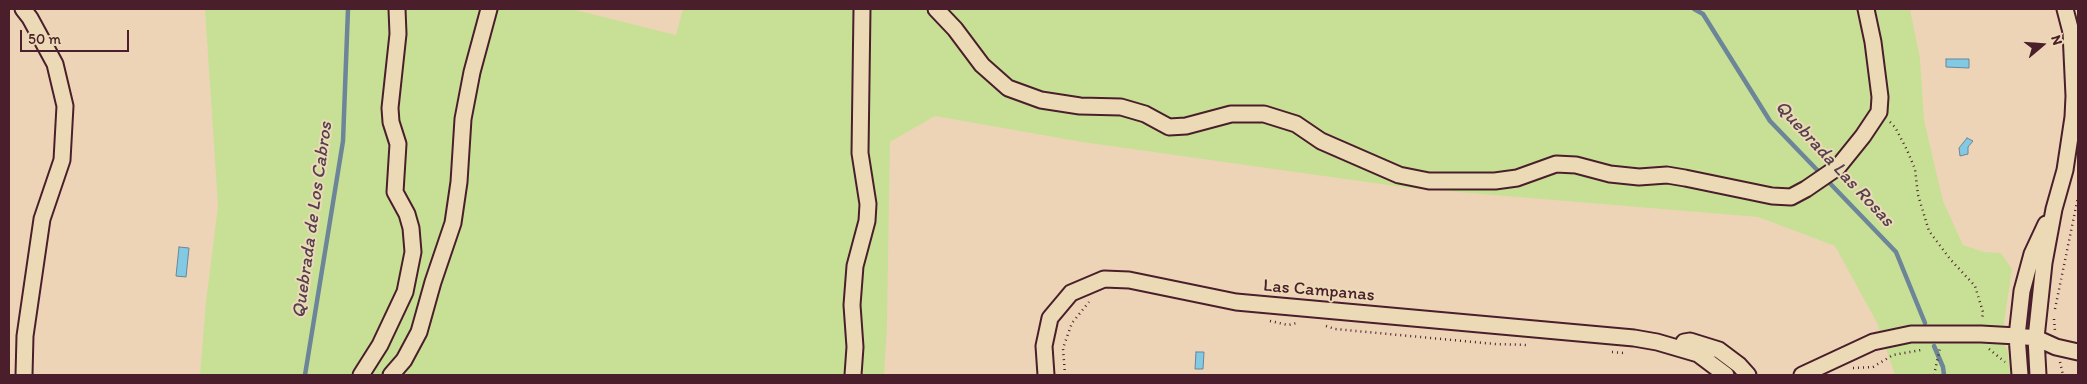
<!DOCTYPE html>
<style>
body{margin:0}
#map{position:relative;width:2087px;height:384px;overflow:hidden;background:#eed4b7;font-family:Itim,sans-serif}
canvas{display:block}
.frame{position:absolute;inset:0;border:10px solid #4a1f2b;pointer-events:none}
.north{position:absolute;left:2017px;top:20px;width:50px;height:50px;-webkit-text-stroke:4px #ecdab7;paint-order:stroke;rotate:72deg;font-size:14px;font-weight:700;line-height:20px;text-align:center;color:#4a1f2b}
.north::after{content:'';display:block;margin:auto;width:18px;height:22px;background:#4a1f2b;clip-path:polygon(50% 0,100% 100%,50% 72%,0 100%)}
.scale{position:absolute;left:20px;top:30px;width:109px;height:22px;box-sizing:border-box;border:2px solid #4a1f2b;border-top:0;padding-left:6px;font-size:15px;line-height:18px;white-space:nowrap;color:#4a1f2b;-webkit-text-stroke:4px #ecdab7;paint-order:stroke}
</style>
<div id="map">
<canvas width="2087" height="384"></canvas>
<div class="frame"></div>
<div class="north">N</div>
<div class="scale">50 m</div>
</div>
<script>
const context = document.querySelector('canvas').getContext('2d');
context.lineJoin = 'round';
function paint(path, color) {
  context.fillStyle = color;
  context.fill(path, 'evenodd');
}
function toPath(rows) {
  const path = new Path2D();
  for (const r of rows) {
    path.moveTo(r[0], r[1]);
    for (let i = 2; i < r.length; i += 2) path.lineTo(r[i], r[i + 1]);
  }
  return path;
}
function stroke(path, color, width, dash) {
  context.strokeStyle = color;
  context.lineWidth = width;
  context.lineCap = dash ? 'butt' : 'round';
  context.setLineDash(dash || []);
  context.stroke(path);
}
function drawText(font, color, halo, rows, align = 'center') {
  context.font = font + ' Itim,sans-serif';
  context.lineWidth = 4;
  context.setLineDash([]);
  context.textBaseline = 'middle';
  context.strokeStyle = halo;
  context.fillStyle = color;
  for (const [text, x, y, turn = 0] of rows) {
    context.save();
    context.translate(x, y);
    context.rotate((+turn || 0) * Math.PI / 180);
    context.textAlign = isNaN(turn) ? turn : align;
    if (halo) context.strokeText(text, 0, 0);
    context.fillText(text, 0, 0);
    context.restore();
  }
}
const green = toPath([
 [205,9,572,9,676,35,683,9,1910,9,1920,58,1924,120,1943,201,1963,245,1984,252,2001,253,2012,269,2004,322,2005,347,2007,348,2011,375,1895,375,1877,323,1835,246,1758,217,1409,188,1082,142,935,116,890,142,887,326,884,375,200,375,206,302,218,206]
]);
const water = toPath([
 [1946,59,1969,59,1969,68,1946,67,1946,59],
 [1967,138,1973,141,1968,147,1968,154,1960,156,1959,148,1967,138],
 [179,247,189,248,186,277,176,276,179,247],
 [1196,352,1204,352,1203,369,1195,369,1196,352]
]);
const stream = toPath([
 [1694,9,1703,14,1770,121,1896,252,1925,323],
 [1934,346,1943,367,1944,375],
 [305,375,343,141,348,9]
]);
const path = toPath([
 [1890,122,1895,127,1907,150,1915,169,1918,195,1929,231,1950,259,1975,286,1983,312,1982,320],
 [2055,309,2078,197],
 [2054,319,2055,331],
 [1270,321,1288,325,1297,323],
 [1326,326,1335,329,1495,344,1529,345],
 [1989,349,2005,362],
 [1612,352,1624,353],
 [2060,362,2063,375],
 [1853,368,1873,367,1893,355,1921,350],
 [1065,375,1063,348,1072,323,1089,302],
 [1934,375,1940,348]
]);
const minor = toPath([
 [23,9,30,18,55,64,65,106,62,160,42,219,25,336,24,375],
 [936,9,955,29,982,65,1008,88,1041,100,1080,106,1121,107,1145,114,1169,127,1186,126,1231,114,1264,114,1296,124,1321,141,1399,175,1429,181,1495,181,1517,178,1556,164,1576,165,1610,174,1639,177,1667,175,1685,178,1772,196,1791,197,1806,189,1838,167,1863,136,1879,112,1880,97,1873,42,1866,9],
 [1684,342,1690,341,1719,350,1739,365,1748,375],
 [361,375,380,345,405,292,413,252,411,228,407,214,395,192,398,144,391,122,390,108,398,34,397,9],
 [391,375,404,360,419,332,433,282,453,223,459,182,463,119,472,72,489,9],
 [853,375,855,347,852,305,855,266,867,221,868,204,860,153,862,9],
 [1046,375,1044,346,1050,318,1071,293,1104,279,1129,280,1236,302,1634,338,1657,342,1698,354,1726,375],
 [1802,375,1873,342,1911,334,1981,334,2017,336,2036,338,2056,347,2078,352],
 [2020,375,2017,336,2022,291,2032,254,2046,224],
 [2038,375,2036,338,2044,263,2054,209,2065,170,2073,117,2074,96,2071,32,2065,9]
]);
const streetNames = [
 ["Las Campanas",1319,291,5]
];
const waterNames = [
 ["Quebrada Las Rosas",1834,164,47],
 ["Quebrada de Los Cabros",313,220,-82]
];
paint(green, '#c8e096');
paint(water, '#82c9e3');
stroke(water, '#6c8599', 1);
stroke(stream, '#6c8599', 4.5);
stroke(minor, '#4a1f2b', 19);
stroke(path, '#4a1f2b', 2.5, [1, 4]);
stroke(minor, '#ecdab7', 15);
drawText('18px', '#4a1f2b', '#ecdab7', streetNames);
drawText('italic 19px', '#554150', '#ecdab7', waterNames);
</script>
